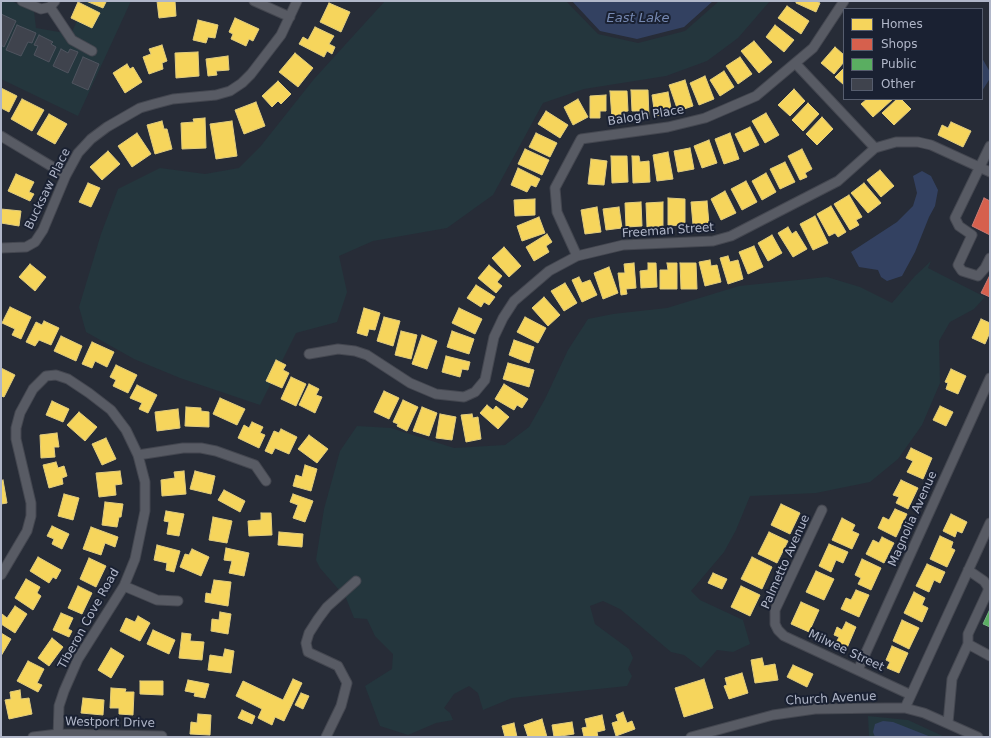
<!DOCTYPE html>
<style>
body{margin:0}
#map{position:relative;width:991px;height:738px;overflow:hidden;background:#272c37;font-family:"DejaVu Sans",sans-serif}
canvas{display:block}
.frame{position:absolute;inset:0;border:2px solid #b1b7c9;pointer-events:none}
.legend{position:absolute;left:843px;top:8px;width:140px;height:92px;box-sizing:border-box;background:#1a2132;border:1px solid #565d6e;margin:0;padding:5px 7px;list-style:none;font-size:12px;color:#b1b7c9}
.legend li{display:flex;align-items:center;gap:8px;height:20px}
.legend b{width:20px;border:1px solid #565d6e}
</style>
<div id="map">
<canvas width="991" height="738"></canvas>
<div class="frame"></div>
<ul class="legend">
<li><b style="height:11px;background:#f6d55c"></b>Homes</li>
<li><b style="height:11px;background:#d6604d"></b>Shops</li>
<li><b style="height:11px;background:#5aae61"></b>Public</li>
<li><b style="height:11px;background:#3f434d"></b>Other</li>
</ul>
</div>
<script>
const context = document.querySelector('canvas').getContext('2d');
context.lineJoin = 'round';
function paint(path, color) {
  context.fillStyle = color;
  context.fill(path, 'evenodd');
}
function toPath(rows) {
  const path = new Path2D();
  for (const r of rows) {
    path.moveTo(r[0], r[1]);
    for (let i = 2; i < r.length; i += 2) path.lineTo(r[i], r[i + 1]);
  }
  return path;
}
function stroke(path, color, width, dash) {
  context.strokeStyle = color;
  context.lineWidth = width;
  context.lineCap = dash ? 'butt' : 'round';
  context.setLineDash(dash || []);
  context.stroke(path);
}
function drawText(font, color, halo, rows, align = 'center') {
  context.font = font + ' "DejaVu Sans",sans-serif';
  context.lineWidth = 4;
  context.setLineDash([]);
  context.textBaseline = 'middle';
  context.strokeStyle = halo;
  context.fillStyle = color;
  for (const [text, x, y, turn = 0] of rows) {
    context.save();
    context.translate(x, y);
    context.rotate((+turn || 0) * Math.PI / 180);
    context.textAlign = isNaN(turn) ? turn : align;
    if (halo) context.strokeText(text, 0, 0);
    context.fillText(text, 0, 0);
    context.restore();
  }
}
const green = toPath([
 [1,1,11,1,34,11,36,28,71,34,86,1,131,1,78,116,1,79],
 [385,1,566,1,598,34,638,43,685,31,719,1,770,1,738,38,707,61,666,76,584,89,543,103,493,195,447,228,373,241,339,256,347,292,337,322,296,333,260,405,180,378,134,359,86,332,79,307,101,234,118,189,160,168,205,174,239,168,260,147,314,79],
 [931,261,928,268,985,297,974,309,950,322,939,341,940,383,922,425,898,459,870,482,816,493,750,496,736,530,724,552,691,591,700,600,743,620,750,644,733,652,717,650,701,668,684,655,671,652,620,609,603,601,590,606,595,624,629,649,633,658,628,669,632,676,627,686,512,698,483,710,478,693,469,686,454,694,444,708,450,713,453,720,436,723,408,735,380,726,365,686,392,669,393,654,375,636,367,619,354,618,346,598,320,568,316,560,324,509,340,451,357,426,391,428,454,448,505,445,529,427,545,399,568,350,588,319,613,314,667,308,739,286,827,277,860,287,892,303,915,276],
 [868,716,908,720,945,737,869,737]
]);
const water = toPath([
 [572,1,713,1,684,27,637,39,600,31],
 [982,58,990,72,989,80,982,91],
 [922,171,931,176,938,190,935,206,929,217,915,252,902,276,887,281,881,277,878,270,859,267,851,252,897,222,913,206,917,193,913,176],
 [883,721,893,722,931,737,875,737,873,732,875,724]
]);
const homes = toPath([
 [86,1,104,1,106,2,103,8,86,1],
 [157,1,175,1,176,16,159,18,157,1],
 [796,1,816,1,820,3,816,12,796,3,796,1],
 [78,2,100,13,92,28,71,18,78,2],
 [329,3,350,12,341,32,320,22,329,3],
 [787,6,809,21,801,34,778,18,787,6],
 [235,18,259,29,253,41,249,39,246,46,231,39,233,34,229,32,235,18],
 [198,20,218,25,215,38,208,37,206,43,193,40,198,20],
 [775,25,794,40,784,52,766,37,775,25],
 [315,27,334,36,329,44,335,47,332,54,327,51,324,57,299,44,303,37,308,40,315,27],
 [754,41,772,62,759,73,741,51,754,41],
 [162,45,167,61,162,63,163,69,149,74,143,57,151,54,149,49,162,45],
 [835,47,844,55,844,62,834,74,821,63,835,47],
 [198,52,199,76,176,78,175,53,198,52],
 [295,53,313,68,298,87,279,72,295,53],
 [228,56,229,70,216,71,217,75,208,76,206,59,228,56],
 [740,57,752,74,738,84,726,66,740,57],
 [127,64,130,69,133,67,142,82,125,93,113,73,127,64],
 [844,68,844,85,835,77,844,68],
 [724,71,734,87,720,96,710,80,724,71],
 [705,76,714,99,699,105,690,83,705,76],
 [685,80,693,106,678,111,669,85,685,80],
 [278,81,291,94,281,104,278,101,272,107,262,96,278,81],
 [1,88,17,96,9,112,1,108,1,88],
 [794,89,805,101,790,116,778,105,794,89],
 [631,90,648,90,649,118,640,118,640,111,632,111,631,90],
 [610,91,627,91,628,111,621,112,621,119,612,119,610,91],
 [668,92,672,113,655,116,652,95,668,92],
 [606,95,606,111,600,111,600,118,590,118,590,96,606,95],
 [22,99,44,110,32,131,11,119,22,99],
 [578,99,588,117,573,125,564,107,578,99],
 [867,99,893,99,873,117,861,104,867,99],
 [897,99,901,99,911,109,894,125,882,113,897,99],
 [256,102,265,126,244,134,235,110,256,102],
 [808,103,819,114,803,131,792,120,808,103],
 [546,111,568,125,560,138,538,124,546,111],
 [766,113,779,135,765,143,752,121,766,113],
 [49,114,67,124,55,144,37,134,49,114],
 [822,117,833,129,817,145,806,134,822,117],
 [205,118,206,148,182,149,181,123,194,122,193,119,205,118],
 [162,121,164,129,167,129,172,149,155,154,147,125,162,121],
 [232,121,237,156,216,159,210,124,232,121],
 [951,122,971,131,963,147,938,135,942,125,948,128,951,122],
 [750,127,759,145,744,152,735,134,750,127],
 [137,133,151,154,132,167,118,146,137,133],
 [536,133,557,143,550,157,529,147,536,133],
 [730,133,739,159,724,164,715,139,730,133],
 [709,140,717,163,702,168,694,146,709,140],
 [690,148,694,169,678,172,674,151,690,148],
 [525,149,549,160,542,175,518,164,525,149],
 [802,149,812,169,805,173,807,177,800,180,788,156,802,149],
 [108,151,120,164,102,180,90,167,108,151],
 [668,152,673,179,657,181,653,155,668,152],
 [611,156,627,156,628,182,612,183,611,156],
 [632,156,639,156,640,162,649,161,650,182,633,183,632,156],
 [591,159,607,161,604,185,588,184,591,159],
 [785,162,795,182,780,189,770,169,785,162],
 [518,168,540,179,536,187,531,185,527,192,511,185,518,168],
 [880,170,894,186,881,197,867,180,880,170],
 [766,173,776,192,762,200,752,181,766,173],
 [16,174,34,182,29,192,34,194,30,201,8,191,16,174],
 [746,181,757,202,742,210,731,189,746,181],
 [88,183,100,188,91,207,79,202,88,183],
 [864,183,881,203,868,213,851,193,864,183],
 [725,191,736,213,721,220,711,199,725,191],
 [849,195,862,217,856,220,859,225,850,230,834,204,849,195],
 [668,198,685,199,685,226,668,225,668,198],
 [535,199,535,215,515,216,514,200,535,199],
 [707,201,709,224,693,225,691,202,707,201],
 [641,202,642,226,626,227,625,203,641,202],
 [663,202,663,226,647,227,646,203,663,202],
 [831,206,846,232,838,237,835,233,829,236,817,214,831,206],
 [597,207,601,232,585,234,581,210,597,207],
 [619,207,622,228,606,230,603,209,619,207],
 [1,209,21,211,19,226,1,223,1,209],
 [815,216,828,243,813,250,800,224,815,216],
 [539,217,545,233,522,241,517,226,539,217],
 [788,227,792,234,796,231,807,249,793,257,778,233,788,227],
 [547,234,552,242,546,246,549,252,534,261,526,247,547,234],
 [772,235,782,253,768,261,758,243,772,235],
 [754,246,763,267,748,274,739,252,754,246],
 [504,247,521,266,509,277,492,258,504,247],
 [728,256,730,262,738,260,743,279,728,284,720,258,728,256],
 [710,260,711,266,717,265,721,282,705,286,699,262,710,260],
 [634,263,636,288,626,289,627,294,621,295,618,273,625,273,624,264,634,263],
 [648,263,656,263,657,287,641,288,640,271,648,270,648,263],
 [667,263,677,263,677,289,660,289,660,270,668,270,667,263],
 [680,263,696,263,697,289,681,289,680,263],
 [30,264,46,277,35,291,19,277,30,264],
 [489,265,502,276,497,282,502,286,496,293,478,278,489,265],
 [609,267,618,293,603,299,594,273,609,267],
 [579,277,582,283,590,280,597,295,582,302,572,280,579,277],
 [565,283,577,303,564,311,551,291,565,283],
 [476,285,495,297,489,305,484,302,481,307,467,298,476,285],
 [544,297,560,315,548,326,532,308,544,297],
 [10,307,31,317,21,339,12,335,15,329,2,323,10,307],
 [364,308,380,313,375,330,369,329,367,336,357,333,364,308],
 [459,308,482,319,475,334,452,323,459,308],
 [384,317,400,321,393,346,377,341,384,317],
 [525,317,546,328,538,343,517,332,525,317],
 [981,319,990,323,990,332,985,344,972,338,981,319],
 [44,321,59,328,51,345,39,340,35,346,26,342,36,322,42,325,44,321],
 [401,331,417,335,411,359,395,355,401,331],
 [452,331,474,339,469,354,447,347,452,331],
 [422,335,437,341,427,369,412,364,422,335],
 [61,336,82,346,76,361,54,351,61,336],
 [514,340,534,347,529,363,509,355,514,340],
 [92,342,114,352,107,367,95,361,92,368,82,364,92,342],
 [446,356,470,362,468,370,462,369,460,377,442,372,446,356],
 [276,360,286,365,283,370,289,373,282,388,266,381,276,360],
 [508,363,534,370,529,387,503,379,508,363],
 [116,365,137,375,128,393,113,386,116,380,110,377,116,365],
 [1,368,15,375,4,397,1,396,1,368],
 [951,369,966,376,958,394,946,389,948,383,945,382,951,369],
 [291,377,306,384,296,406,281,399,291,377],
 [309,384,319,389,316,395,322,397,315,413,299,405,309,384],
 [504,384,528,399,522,408,517,405,514,410,495,399,504,384],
 [137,385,157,395,148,413,139,409,142,403,130,398,137,385],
 [384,391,399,398,389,419,374,412,384,391],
 [220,398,245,409,237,425,213,414,220,398],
 [403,400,418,407,407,431,397,426,398,424,393,422,403,400],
 [52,401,69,409,63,422,46,415,52,401],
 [487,405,493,410,496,406,509,417,498,429,480,413,487,405],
 [940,406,953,412,946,426,933,420,940,406],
 [186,407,201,408,201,411,209,412,209,427,185,426,186,407],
 [422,407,437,413,429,436,413,431,422,407],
 [178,409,180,428,157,431,155,412,178,409],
 [79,412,97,427,85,441,67,425,79,412],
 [440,414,456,417,452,440,436,438,440,414],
 [472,414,473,418,478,417,481,439,466,442,461,415,472,414],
 [252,422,263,427,260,433,265,435,259,448,238,438,244,425,249,428,252,422],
 [281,429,297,437,289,454,275,448,272,454,265,451,274,431,279,433,281,429],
 [57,433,59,447,54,447,55,457,41,458,40,435,57,433],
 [309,435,328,449,317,463,298,449,309,435],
 [106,438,116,459,102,465,92,444,106,438],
 [911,448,932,458,923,479,907,472,913,461,906,458,911,448],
 [56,462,58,468,64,466,67,476,62,478,63,484,49,488,43,465,56,462],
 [305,465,317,469,311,491,293,486,296,475,302,477,305,465],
 [120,471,122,484,115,485,116,495,99,497,96,473,120,471],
 [184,471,186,494,162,496,161,480,175,478,174,472,184,471],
 [195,471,215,476,211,494,190,489,195,471],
 [3,480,7,503,1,504,1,481,3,480],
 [901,480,918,488,908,509,896,503,899,497,893,495,901,480],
 [224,490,245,501,240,512,218,500,224,490],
 [64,494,79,498,73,520,58,516,64,494],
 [293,494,313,501,305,522,293,518,298,505,290,502,293,494],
 [105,502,123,504,121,517,119,517,117,527,102,525,105,502],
 [781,504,800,513,790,534,771,525,781,504],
 [895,509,907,514,896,537,878,528,883,517,889,520,895,509],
 [166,511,184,514,179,536,167,534,169,522,164,521,166,511],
 [261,513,271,513,272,535,249,536,248,521,261,520,261,513],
 [951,514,967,522,962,533,957,531,955,537,943,531,951,514],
 [213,517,232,521,227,543,209,540,213,517],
 [842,518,855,525,852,531,859,534,852,549,832,540,842,518],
 [52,526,69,534,62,549,52,544,54,539,47,536,52,526],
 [91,527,118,537,115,547,105,543,101,555,83,549,91,527],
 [279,532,303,534,302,547,278,545,279,532],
 [769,532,788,541,777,563,758,554,769,532],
 [940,536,953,542,951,548,955,550,947,567,930,559,940,536],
 [882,537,894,543,884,563,866,554,873,540,879,543,882,537],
 [829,544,848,552,843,563,836,560,831,572,819,566,829,544],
 [157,545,180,551,174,572,166,570,167,563,154,560,157,545],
 [226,548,249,553,244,576,229,573,232,561,224,560,226,548],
 [192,549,209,557,201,576,180,567,185,554,189,555,192,549],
 [38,557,61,570,56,579,53,577,49,583,30,571,38,557],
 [752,557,772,567,762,589,741,579,752,557],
 [89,558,106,566,96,587,80,579,89,558],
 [862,559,881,568,871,590,858,584,861,578,855,575,862,559],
 [927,564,945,572,940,583,934,580,929,592,916,586,927,564],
 [816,571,834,579,824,600,806,592,816,571],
 [713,573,727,579,722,589,708,583,713,573],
 [26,579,40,587,37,593,41,596,33,610,15,598,26,579],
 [214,580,231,582,228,606,205,602,206,593,211,594,214,580],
 [78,586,92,593,82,614,68,608,78,586],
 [741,586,760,595,750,616,731,607,741,586],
 [856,590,869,595,859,617,841,609,846,598,851,600,856,590],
 [914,592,925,598,922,605,928,608,922,622,904,613,914,592],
 [801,602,819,610,809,632,791,624,801,602],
 [15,606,27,614,15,633,1,624,2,614,7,618,15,606],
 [220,612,231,614,228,634,211,631,212,619,219,620,220,612],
 [61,613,73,618,68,629,72,631,69,637,53,630,61,613],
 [138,616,150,623,140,641,120,631,126,618,135,622,138,616],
 [902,620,919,628,909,649,893,641,902,620],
 [846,622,856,627,847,648,836,643,839,637,834,635,837,627,842,630,846,622],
 [153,630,175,640,169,654,147,644,153,630],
 [1,633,11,639,1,656,1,633],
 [182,633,191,634,190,641,204,642,202,660,179,658,182,633],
 [52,638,63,647,49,666,38,658,52,638],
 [892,646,908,653,899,673,887,668,890,662,886,660,892,646],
 [111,648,124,656,111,678,98,670,111,648],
 [225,649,234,651,231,673,208,670,210,655,223,657,225,649],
 [762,658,764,666,775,664,778,680,755,683,751,660,762,658],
 [28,661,44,669,37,683,42,685,38,692,17,681,28,661],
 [793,665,813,674,807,687,787,677,793,665],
 [742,673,748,693,729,699,724,686,727,685,725,678,742,673],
 [293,679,302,683,284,721,275,717,272,725,258,718,262,709,236,696,243,681,283,700,293,679],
 [704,679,713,708,684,717,675,688,704,679],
 [188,680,209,684,205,698,194,696,195,693,185,691,188,680],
 [140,681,163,681,163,695,140,694,140,681],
 [111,688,126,689,125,692,134,692,133,715,119,714,119,708,110,708,111,688],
 [20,690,21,699,29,698,32,714,9,719,5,700,11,699,10,692,20,690],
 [301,693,309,696,303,709,295,705,301,693],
 [83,698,104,700,103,715,81,713,83,698],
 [242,710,255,716,252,724,238,718,242,710],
 [623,712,627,723,632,721,635,729,616,736,612,723,618,721,616,715,623,712],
 [198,714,211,715,210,735,190,734,191,722,197,723,198,714],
 [602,715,605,730,597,732,598,737,584,737,582,728,587,727,585,719,602,715],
 [542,719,547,737,528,737,524,725,542,719],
 [572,722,574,734,554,737,552,725,572,722],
 [514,723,517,737,505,737,502,726,514,723]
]);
const shops = toPath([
 [984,198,990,201,990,235,972,226,984,198],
 [990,275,990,297,981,293,990,275]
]);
const public = toPath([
 [990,609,990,627,983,624,990,609]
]);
const building = toPath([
 [1,14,16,21,4,47,1,45,1,14],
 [17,25,36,33,32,43,28,42,21,56,6,50,17,25],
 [39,35,53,42,51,44,56,47,49,62,34,55,38,46,34,45,39,35],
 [61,49,68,53,70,49,78,52,68,73,53,66,61,49],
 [83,57,99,64,88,90,72,83,83,57]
]);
const minor = toPath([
 [22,1,41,9,50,7,55,1],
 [254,1,290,17],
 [50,7,72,40,92,51],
 [796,64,875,148],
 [1,136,66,175],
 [990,146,955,218,959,226,972,235,958,265,962,271,978,276,985,268,990,258],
 [1,248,26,247,35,242,43,230,66,175,78,153,91,139,107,127,140,108,154,104,173,99,216,95,230,91,242,83,251,74,281,35,297,1],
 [577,256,557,212,555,188,581,139,668,127,705,118,756,96,813,48,844,1],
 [309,354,338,349,355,351,367,355,410,383,436,394,464,397,475,392,485,380,494,337,503,318,514,301,549,271,577,256,623,245,713,241,731,236,838,181,875,148,896,142,918,142,931,145,990,172],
 [138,455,183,448,201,448,216,451,255,465,266,481],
 [822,510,775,610,775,624,778,630,784,636,911,695],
 [968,570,984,581,988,587,988,591,968,634,968,644,990,656],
 [1,575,27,531,31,516,31,503,16,439,16,428,20,413,33,389,46,376,56,375,68,379,89,393,111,410,126,430,138,455,145,482,145,511,135,559,124,586,78,659,64,691,59,706,58,737],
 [124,586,157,600,178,601],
 [858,670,990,378],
 [905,708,990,523],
 [948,723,952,679,968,644],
 [33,737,58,734,162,736],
 [326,737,341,706,347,683,338,666,308,652,306,643,309,633,318,619,327,607,356,581],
 [691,737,773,715,815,709,885,708,905,708,924,713,978,737]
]);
const streetNames = [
 ["Balogh Place",646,116,-9],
 ["Bucksaw Place",48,189,-64],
 ["Freeman Street",668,231,-4],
 ["Magnolia Avenue",913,519,-66],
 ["Palmetto Avenue",786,562,-66],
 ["Tiberon Cove Road",89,619,-61],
 ["Milwee Street",846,651,25],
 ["Church Avenue",831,699,-3],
 ["Westport Drive",110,723,1]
];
const waterNames = [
 ["East Lake",638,19]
];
paint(green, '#24363d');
paint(water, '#334161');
paint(homes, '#f6d55c');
stroke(homes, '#e1cc7d', 1);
paint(shops, '#d6604d');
stroke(shops, '#cb7a72', 1);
paint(public, '#5aae61');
stroke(public, '#74b180', 1);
paint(building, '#3f434d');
stroke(building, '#4f545f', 1);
stroke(minor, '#444750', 11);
stroke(minor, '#585b64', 9);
drawText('12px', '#b1b7c9', '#1a2132', streetNames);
drawText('italic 13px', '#7689b2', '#1a2132', waterNames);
</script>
